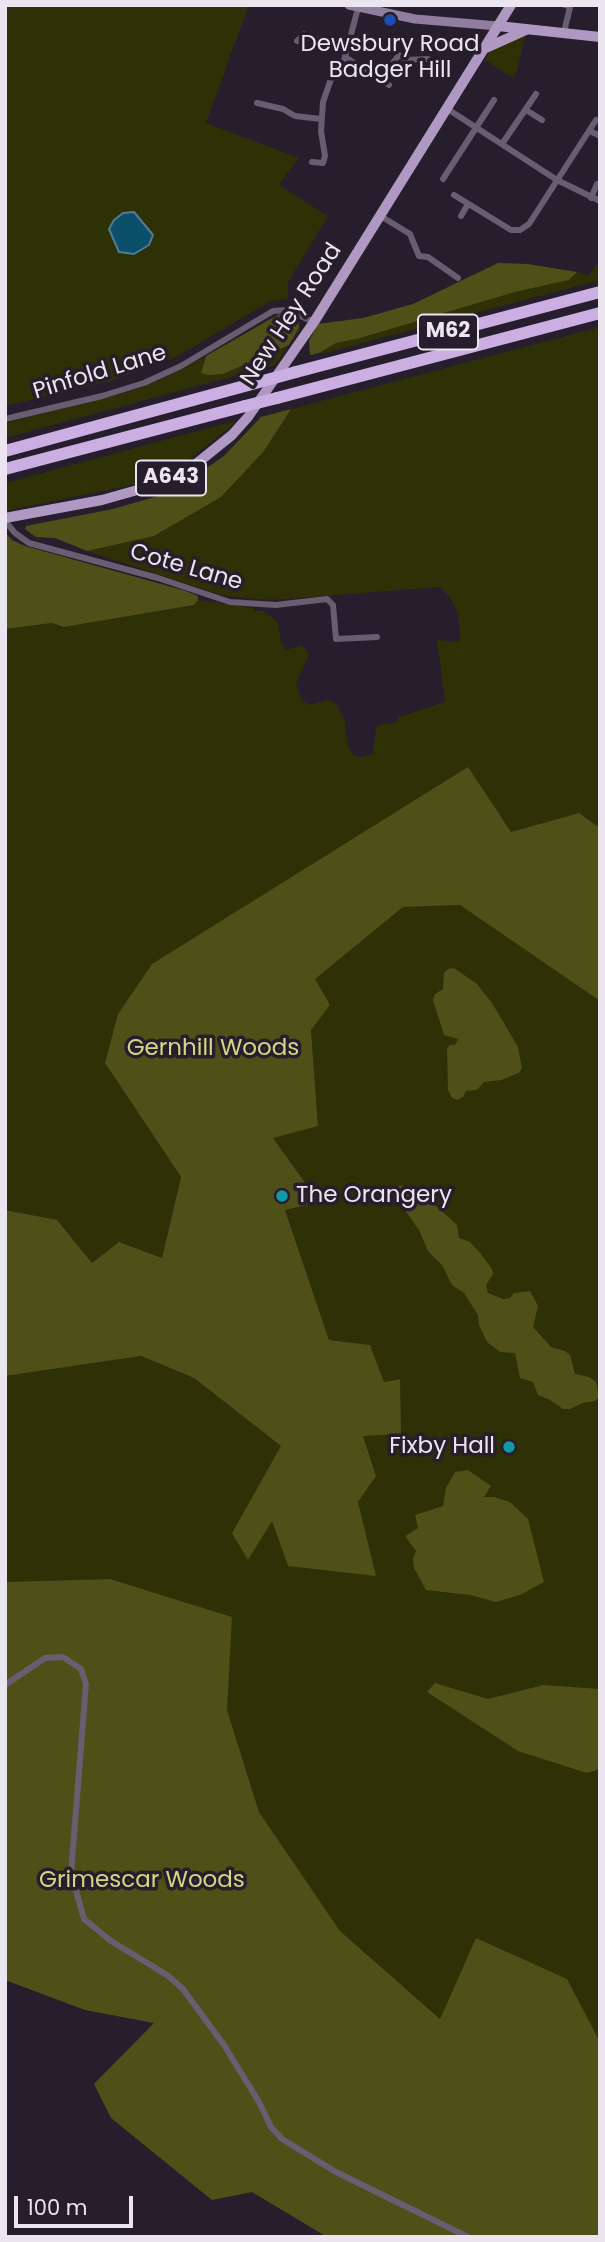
<!DOCTYPE html>
<style>
body{margin:0}
#map{position:relative;width:605px;height:2242px;overflow:hidden;background:#261e2c;font-family:Poppins,sans-serif}
canvas{display:block}
.frame{position:absolute;inset:0;border:7px solid #eae5ee;pointer-events:none}
.scale{position:absolute;left:14px;top:2196px;width:119px;height:32px;box-sizing:border-box;border:4px solid #eae5ee;border-top:0;padding-left:9px;font-size:21px;line-height:24px;white-space:nowrap;color:#eae5ee;-webkit-text-stroke:5px #261e2c;paint-order:stroke}
</style>
<div id="map">
<canvas width="605" height="2242"></canvas>
<div class="frame"></div>
<div class="scale">100 m</div>
</div>
<script>
const context = document.querySelector('canvas').getContext('2d');
context.lineJoin = 'round';
function paint(path, color) {
  context.fillStyle = color;
  context.fill(path, 'evenodd');
}
function toPath(rows) {
  const path = new Path2D();
  for (const r of rows) {
    path.moveTo(r[0], r[1]);
    for (let i = 2; i < r.length; i += 2) path.lineTo(r[i], r[i + 1]);
  }
  return path;
}
function stroke(path, color, width, dash) {
  context.strokeStyle = color;
  context.lineWidth = width;
  context.lineCap = dash ? 'butt' : 'round';
  context.setLineDash(dash || []);
  context.stroke(path);
}
function drawText(font, color, halo, rows, align = 'center') {
  context.font = font + ' Poppins,sans-serif';
  context.lineWidth = 7;
  context.setLineDash([]);
  context.textBaseline = 'middle';
  context.strokeStyle = halo;
  context.fillStyle = color;
  for (const [text, x, y, turn = 0] of rows) {
    context.save();
    context.translate(x, y);
    context.rotate((+turn || 0) * Math.PI / 180);
    context.textAlign = isNaN(turn) ? turn : align;
    if (halo) context.strokeText(text, 0, 0);
    context.fillText(text, 0, 0);
    context.restore();
  }
}
const green = toPath([
 [5,5,249,5,206,123,299,158,279,185,328,216,288,282,288,299,271,301,176,357,111,381,5,406],
 [525,36,518,68,513,78,485,60,490,51],
 [600,259,600,280,325,353,319,353,336,343,357,339,515,292,569,280,577,272,589,275],
 [600,327,600,828,579,813,511,832,467,768,105,1063,181,1177,162,1258,119,1242,92,1263,57,1220,5,1210,5,629,52,623,64,627,194,605,198,600,254,608,255,611,263,611,278,622,281,642,286,650,302,645,309,655,296,683,301,699,309,705,329,700,337,705,344,718,348,747,354,756,362,757,373,754,376,728,378,725,395,723,399,717,445,702,437,640,459,642,460,633,458,613,449,596,440,587,272,600,236,597,218,594,87,551,154,536,264,451,291,409],
 [289,345,275,365,5,438,5,423,135,390,166,377,206,356,203,362,223,374],
 [239,420,187,461,141,483,5,511,5,483],
 [460,905,600,1001,600,2042,476,1939,440,2019,340,1931,259,1812,227,1710,231,1617,110,1579,5,1582,5,1376,141,1356,193,1378,282,1446,232,1533,272,1521,375,1576,358,1502,376,1476,363,1435,400,1379,384,1382,370,1345,329,1340,285,1209,319,1201,272,1137,318,1126,311,1030,314,979,403,907]
]);
const forest = toPath([
 [498,263,528,264,577,272,569,280,515,292,357,339,336,343,319,353,310,355,309,341,318,324,363,318,413,304],
 [279,314,292,316,299,323,299,328,289,345,223,374,208,375,201,373,206,356],
 [291,409,264,451,221,497,154,536,87,551,55,538,36,537,25,529,26,526,113,509,172,492,224,456,261,417],
 [5,532,12,540,25,546,186,591,198,596,198,600,194,605,64,627,52,623,5,629],
 [468,767,511,832,579,813,600,828,600,1001,460,905,403,907,315,979,330,1005,311,1030,318,1126,273,1138,319,1202,285,1210,329,1340,370,1345,384,1382,400,1379,401,1434,363,1436,376,1476,358,1502,376,1576,288,1566,272,1521,248,1560,232,1533,281,1446,194,1378,141,1356,5,1376,5,1210,57,1220,92,1263,119,1242,162,1258,181,1177,105,1063,118,1014,152,964],
 [454,968,477,984,492,1003,518,1047,522,1068,519,1073,501,1080,484,1082,477,1090,466,1091,463,1097,457,1100,452,1098,448,1090,447,1049,450,1045,455,1045,458,1039,444,1035,433,1000,435,994,443,989,444,973,448,969],
 [400,1185,425,1196,457,1225,459,1238,470,1242,481,1254,492,1269,493,1274,486,1285,488,1293,503,1299,510,1298,514,1293,530,1291,538,1306,533,1327,551,1347,565,1351,570,1355,575,1374,589,1377,596,1382,599,1397,595,1401,583,1403,570,1409,563,1409,550,1400,538,1395,533,1382,520,1378,515,1353,500,1352,487,1342,479,1325,478,1315,464,1293,452,1285,442,1265,428,1251,419,1230,406,1212,403,1202,393,1197,392,1190],
 [468,1470,491,1486,484,1497,494,1497,510,1502,528,1519,544,1582,520,1595,496,1602,470,1595,426,1590,414,1568,413,1559,416,1551,405,1536,418,1528,415,1515,443,1506,446,1488,455,1472],
 [110,1579,232,1617,227,1710,259,1812,340,1931,440,2019,476,1938,567,1979,600,2042,600,2237,327,2237,252,2192,212,2200,111,2118,94,2084,154,2023,85,2010,5,1980,5,1582],
 [435,1683,488,1699,543,1685,600,1689,600,1769,587,1773,518,1751,427,1692]
]);
const water = toPath([
 [134,212,153,235,149,245,134,254,119,252,109,229,114,220,123,213,134,212]
]);
const street = toPath([
 [564,32,570,7,565,5],
 [297,41,304,34,309,38,328,40,348,46],
 [345,57,389,85],
 [380,79,399,55,407,60,428,59],
 [257,103,283,109,295,116,321,119],
 [446,108,557,180,600,201],
 [526,110,542,120],
 [590,131,600,136],
 [502,144,536,94],
 [312,162,323,163,325,156,321,131,323,102,331,79,341,67,345,57,358,8],
 [443,179,494,100],
 [454,195,511,230,520,230,529,224,596,120],
 [591,198,597,184],
 [379,215,410,234,419,256,428,257,458,278],
 [461,216,468,204],
 [5,419,102,396,144,383,181,366,273,311,287,310,314,322],
 [5,521,15,533,29,543,158,578,230,602,276,605,327,599,333,605,336,639,377,637],
 [5,1685,45,1658,63,1657,81,1669,86,1684,71,1873,84,1919,111,1941,167,1975,183,1989,224,2045,259,2102,271,2127,282,2139,336,2172,468,2237]
]);
const secondary = toPath([
 [349,5,415,19,498,26]
]);
const primary = toPath([
 [498,26,600,37],
 [486,48,526,30],
 [5,518,102,500,155,485,196,464,232,435,248,417,314,322,511,5]
]);
const highway = toPath([
 [296,372,600,292],
 [277,398,600,313],
 [5,451,263,381],
 [5,469,245,406]
]);
const highwayBridge = toPath([
 [263,381,296,372],
 [245,406,277,398]
]);
const markers = [
 [390,20,7,"#1a4fb4"],
 [282,1196,7,"#0f9aa8"],
 [509,1447,7,"#0f9aa8"]
];
const shields = [
 [448,332,60],
 [171,478,70]
];
const shieldNames = [
 ["M62",448,332],
 ["A643",171,478]
];
const poiNames = [
 ["Dewsbury Road",390,45],
 ["Badger Hill",390,71],
 ["The Orangery",296,1196,"left"],
 ["Fixby Hall",495,1447,"right"]
];
const streetNames = [
 ["New Hey Road",292,315,-57],
 ["Pinfold Lane",100,373,-17],
 ["Cote Lane",186,568,16]
];
const parkNames = [
 ["Gernhill Woods",213,1049],
 ["Grimescar Woods",142,1881]
];
paint(green, '#2e3006');
paint(forest, '#4e5018');
paint(water, '#0c4f6a');
stroke(water, '#4f7c92', 2);
stroke(street, '#685d71', 6);
stroke(secondary, '#907e9f', 9);
stroke(primary, '#af98c2', 10);
stroke(highway, '#cbafe2', 12);
stroke(highwayBridge, '#cbafe2', 12);
for (const [x, y, r, color] of markers) {
  const dot = new Path2D();
  dot.arc(x, y, r, 0, 2 * Math.PI);
  context.fillStyle = color;
  context.fill(dot);
  stroke(dot, '#261e2c', 2.5);
}
for (const [x, y, w] of shields) {
  const box = new Path2D();
  box.roundRect(x - w / 2, y - 17.5, w, 35, 5);
  context.fillStyle = '#261e2c';
  context.fill(box);
  stroke(box, '#eae5ee', 2);
}
drawText('bold 21px', '#eae5ee', null, shieldNames);
drawText('23px', '#eae5ee', '#261e2c', poiNames);
drawText('23px', '#eae5ee', '#261e2c', streetNames);
drawText('23px', '#d1d783', '#261e2c', parkNames);
</script>
